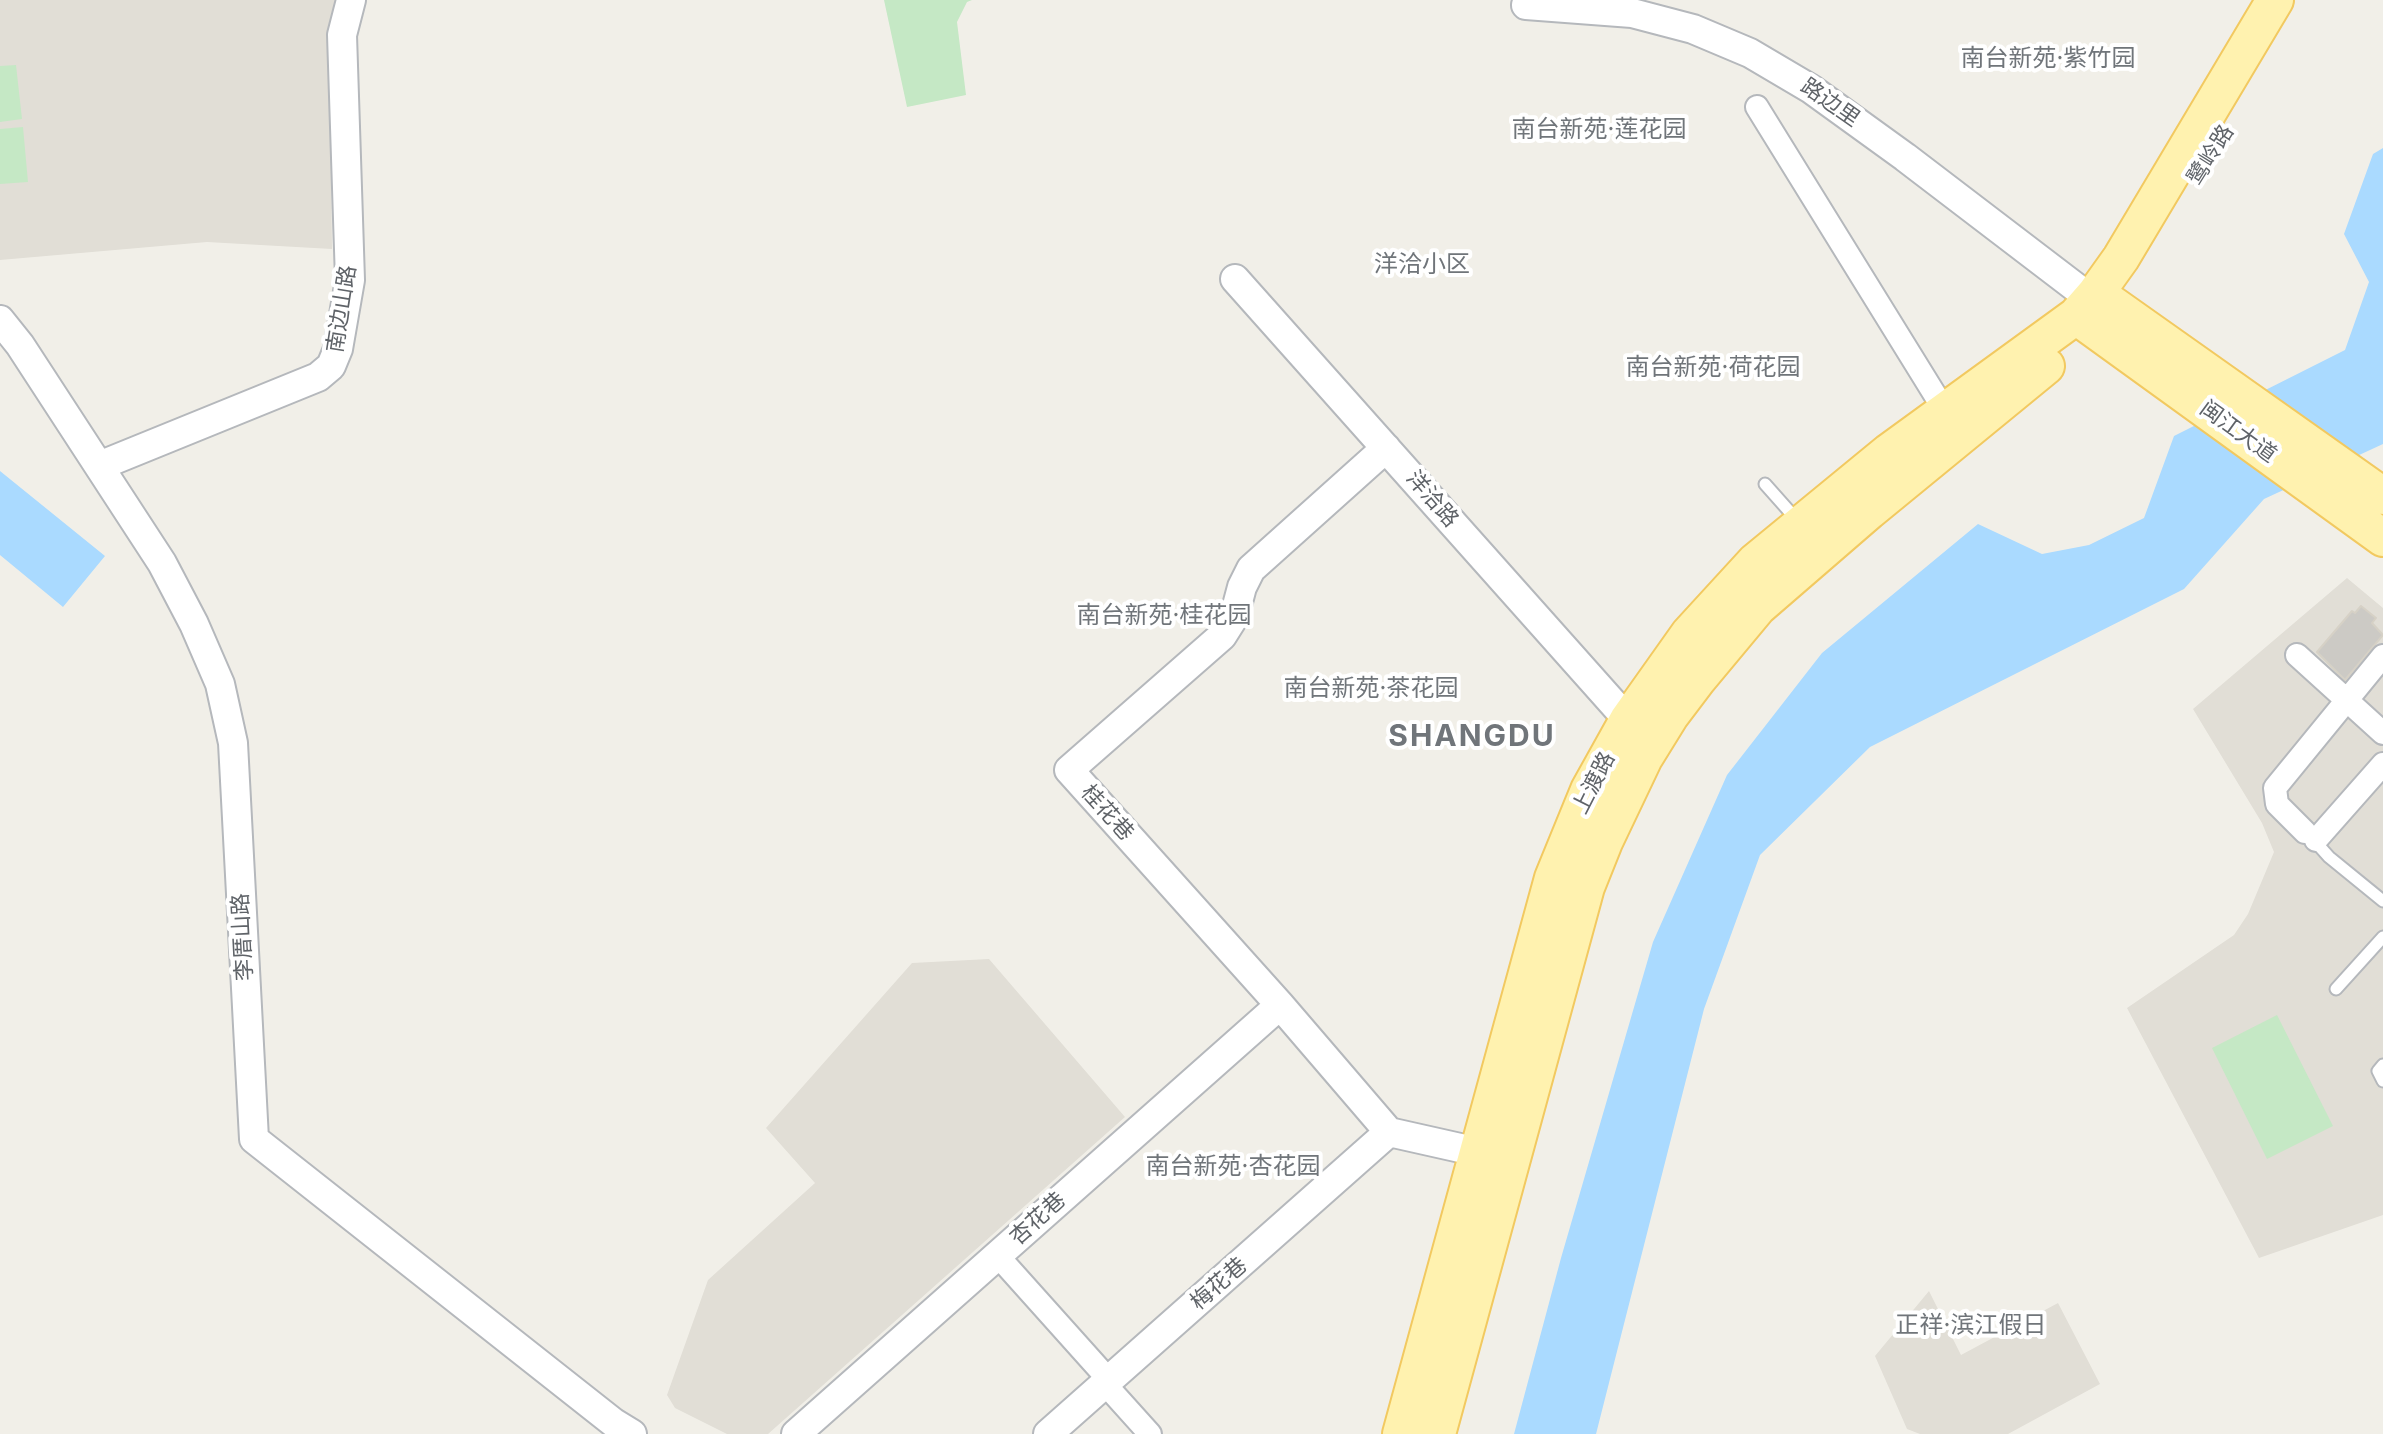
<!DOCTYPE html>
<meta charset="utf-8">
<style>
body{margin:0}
canvas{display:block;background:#f1efe8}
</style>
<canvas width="2383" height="1434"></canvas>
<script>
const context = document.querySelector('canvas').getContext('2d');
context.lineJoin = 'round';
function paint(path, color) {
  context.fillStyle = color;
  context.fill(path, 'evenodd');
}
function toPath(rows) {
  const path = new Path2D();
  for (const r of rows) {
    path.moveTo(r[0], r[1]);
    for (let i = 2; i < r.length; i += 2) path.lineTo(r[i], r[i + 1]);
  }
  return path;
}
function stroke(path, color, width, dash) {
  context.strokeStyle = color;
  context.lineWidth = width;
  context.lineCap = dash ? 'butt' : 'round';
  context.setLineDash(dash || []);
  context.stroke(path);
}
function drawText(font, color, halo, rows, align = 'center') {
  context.font = font + ' Inter,"Noto Sans SC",sans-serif';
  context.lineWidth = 8;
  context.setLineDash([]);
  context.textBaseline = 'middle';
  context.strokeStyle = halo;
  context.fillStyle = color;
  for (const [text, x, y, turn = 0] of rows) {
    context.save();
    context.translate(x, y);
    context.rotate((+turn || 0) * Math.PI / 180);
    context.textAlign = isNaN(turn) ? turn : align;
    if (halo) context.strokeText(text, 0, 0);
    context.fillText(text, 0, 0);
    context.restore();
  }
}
const education = toPath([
 [0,0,340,0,329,26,332,249,207,242,0,260],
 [2347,578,2383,608,2383,1215,2259,1258,2127,1008,2234,935,2248,914,2274,852,2262,823,2193,709],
 [989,959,1125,1117,768,1434,727,1434,675,1408,667,1395,708,1280,815,1183,766,1128,912,963],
 [1929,1291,1961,1355,2058,1303,2100,1384,2008,1434,1920,1434,1907,1429,1875,1356]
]);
const green = toPath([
 [884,0,972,0,967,2,957,22,966,95,907,107],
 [16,65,22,119,0,122,0,66],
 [23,127,28,182,0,184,0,129],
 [2277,1015,2333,1126,2267,1159,2212,1048]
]);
const water = toPath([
 [2383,148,2383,444,2264,499,2184,589,1870,747,1760,855,1704,1009,1596,1434,1514,1434,1561,1258,1653,942,1727,775,1822,653,1978,524,2042,554,2089,545,2144,518,2174,436,2345,350,2369,282,2344,234,2373,154],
 [0,471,105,556,63,607,0,555]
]);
const building = toPath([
 [2361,606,2376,618,2372,623,2383,635,2345,680,2317,652,2352,611,2355,613,2361,606]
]);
const service = toPath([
 [1765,484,1797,520],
 [2312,838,2329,857,2383,901],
 [2336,989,2383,937],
 [2383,1065,2378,1071,2383,1081]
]);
const minor = toPath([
 [1757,107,1945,411],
 [2297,655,2383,733],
 [2305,832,2277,804,2275,788,2383,656],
 [2316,840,2383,764],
 [997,1255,1109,1380],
 [1105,1384,1150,1434]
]);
const tertiary = toPath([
 [1526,5,1632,13,1693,29,1750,53,1811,89,1905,157,2091,299],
 [1235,279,1628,720],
 [0,320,20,345,162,563,194,624,220,684,233,743,254,1139,614,1423,632,1434],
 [1386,448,1251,569,1242,587,1234,617,1222,636,1069,770,1280,1005,1389,1132,1478,1152],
 [99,466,318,377,331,366,338,349,350,280,342,35,351,0],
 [796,1434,1280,1005],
 [1048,1434,1389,1132]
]);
const primary = toPath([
 [2096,293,2383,496],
 [2076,316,2383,538],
 [1401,1434,1553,878,1589,790,1628,720,1689,634,1755,562,1889,452,2076,316,2096,293,2121,258,2275,0],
 [1437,1434,1586,887,1604,842,1644,758,1670,716,1698,679,1758,607,1869,511,2046,366]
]);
const streetNames = [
 ["路边里",1830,103,35],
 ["鹭岭路",2211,155,-58],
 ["南边山路",342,309,-81],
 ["闽江大道",2238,432,36],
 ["洋洽路",1432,499,49],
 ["上渡路",1594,783,-63],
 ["桂花巷",1107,813,48],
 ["李厝山路",243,937,-93],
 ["杏花巷",1038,1219,-42],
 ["梅花巷",1219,1284,-41]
];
const neighbourhoodNames = [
 ["南台新苑·紫竹园",2048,59],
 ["南台新苑·莲花园",1599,130],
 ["洋洽小区",1422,265],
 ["南台新苑·荷花园",1713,368],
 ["南台新苑·桂花园",1164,616],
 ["南台新苑·茶花园",1371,689],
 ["南台新苑·杏花园",1233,1167],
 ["正祥·滨江假日",1971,1326]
];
const districtNames = [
 ["SHANGDU",1472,737]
];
paint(education, '#e1ded6');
paint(green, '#c5e8c5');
paint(water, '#aadaff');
paint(building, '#cccac5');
stroke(building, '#d6d1c6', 2);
stroke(service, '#b5b8bc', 15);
stroke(minor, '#b5b8bc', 26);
stroke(tertiary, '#b5b8bc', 32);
stroke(primary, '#f2c960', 40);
stroke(service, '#fff', 11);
stroke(minor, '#fff', 22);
stroke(tertiary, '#fff', 28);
stroke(primary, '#fff2af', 36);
drawText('22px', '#5f6368', '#fff', streetNames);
drawText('24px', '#70757a', '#fff', neighbourhoodNames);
context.letterSpacing = '2px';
drawText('bold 30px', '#70757a', '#fff', districtNames);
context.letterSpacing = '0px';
</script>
